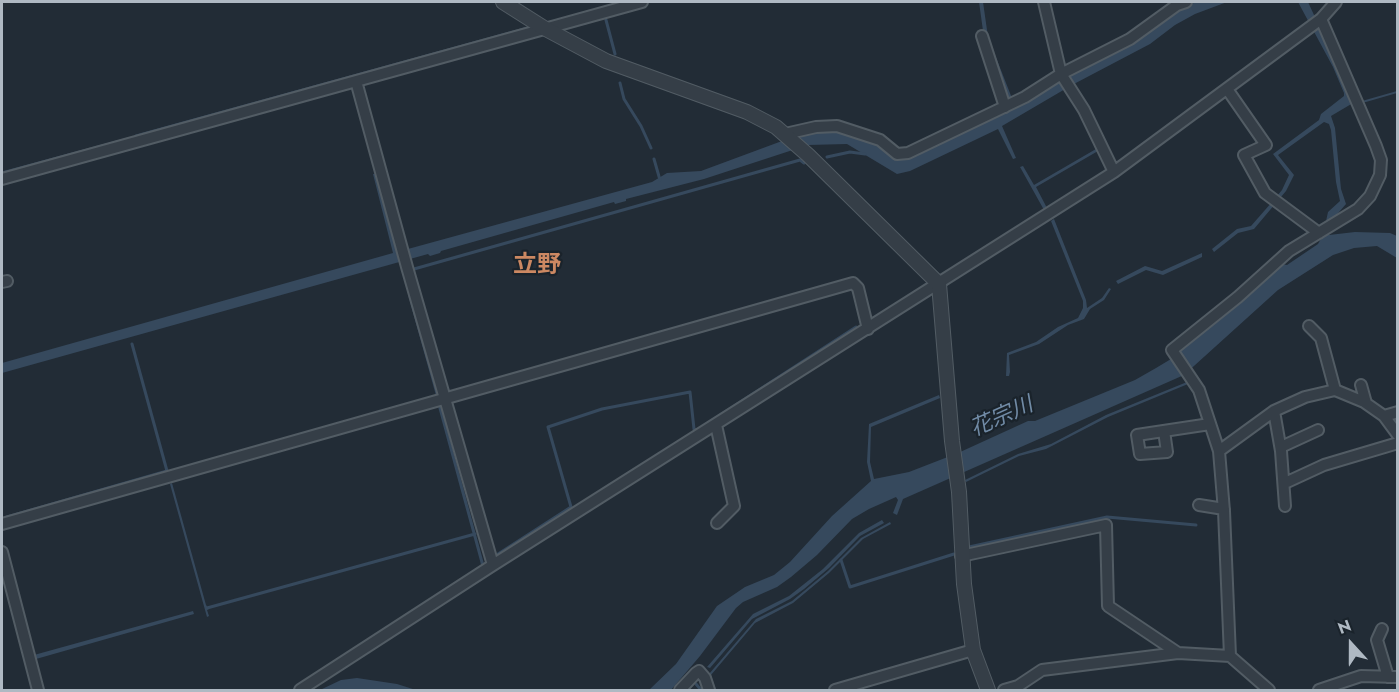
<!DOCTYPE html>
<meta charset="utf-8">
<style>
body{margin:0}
#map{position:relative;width:1399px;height:692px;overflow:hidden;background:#222c36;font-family:Jost,sans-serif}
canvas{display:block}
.frame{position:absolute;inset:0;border:3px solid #afb9c3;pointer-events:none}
.north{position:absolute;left:1321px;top:614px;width:60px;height:60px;-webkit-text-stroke:4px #1a232b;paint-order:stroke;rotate:339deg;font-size:16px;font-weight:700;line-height:24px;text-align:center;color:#afb9c3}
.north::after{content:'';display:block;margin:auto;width:21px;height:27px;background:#afb9c3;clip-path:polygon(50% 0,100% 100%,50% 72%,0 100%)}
</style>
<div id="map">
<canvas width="1399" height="692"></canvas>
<div class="frame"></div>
<div class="north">N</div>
</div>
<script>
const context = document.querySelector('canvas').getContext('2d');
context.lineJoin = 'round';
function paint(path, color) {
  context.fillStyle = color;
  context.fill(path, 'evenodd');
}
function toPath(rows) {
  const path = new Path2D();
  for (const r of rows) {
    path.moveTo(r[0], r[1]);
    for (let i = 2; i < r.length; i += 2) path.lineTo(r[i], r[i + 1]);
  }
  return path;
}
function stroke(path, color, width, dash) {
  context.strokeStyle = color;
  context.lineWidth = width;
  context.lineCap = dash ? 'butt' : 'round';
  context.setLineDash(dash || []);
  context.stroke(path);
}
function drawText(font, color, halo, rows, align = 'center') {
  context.font = font + ' Jost,"Noto Sans JP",sans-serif';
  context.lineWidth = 4.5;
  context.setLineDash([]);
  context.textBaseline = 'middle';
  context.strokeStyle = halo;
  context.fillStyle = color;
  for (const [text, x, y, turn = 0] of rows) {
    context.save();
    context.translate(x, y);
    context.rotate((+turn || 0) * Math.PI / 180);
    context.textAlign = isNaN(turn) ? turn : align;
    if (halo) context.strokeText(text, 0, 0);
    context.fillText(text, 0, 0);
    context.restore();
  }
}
const water = toPath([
 [979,2,983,2,988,37,1015,106,1179,9,1196,2,1227,2,1195,14,1175,25,1150,44,1072,85,1002,126,1016,158,1013,159,998,129,910,171,897,174,847,144,808,145,704,179,626,199,626,201,615,204,614,202,441,251,440,253,430,256,428,254,2,373,2,363,393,253,373,174,375,174,397,252,652,182,667,173,701,171,782,141,824,130,839,130,877,142,894,157,1010,108,984,38],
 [1298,2,1308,2,1349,91,1362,101,1397,91,1397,93,1366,102,1353,103,1331,116,1335,128,1341,189,1346,204,1333,219,1329,235,1355,232,1390,233,1397,236,1397,258,1377,246,1354,248,1333,255,1278,290,1184,375,903,499,897,515,893,513,898,500,896,497,869,509,852,519,817,555,791,577,777,587,743,602,736,608,700,656,671,690,649,690,676,664,717,606,745,587,774,575,790,562,832,516,871,481,867,462,869,424,939,395,940,398,871,427,870,462,874,479,909,472,958,453,1028,421,1035,421,1135,380,1156,368,1171,359,1180,349,1216,321,1282,264,1287,265,1318,244,1323,235,1328,212,1340,201,1336,182,1331,130,1329,124,1324,122,1278,155,1294,175,1286,191,1254,229,1238,233,1214,252,1212,249,1237,229,1251,226,1272,202,1282,190,1289,175,1273,154,1319,120,1321,114,1344,96,1344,93,1333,67],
 [1096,149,1098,151,1036,187,1047,208,1044,210,1020,167,1023,166,1034,185],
 [1054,219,1086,300,1087,308,1102,298,1109,288,1111,289,1104,300,1090,309,1084,319,1068,325,1039,344,1009,355,1010,372,1009,376,1006,376,1007,353,1036,342,1058,327,1078,318,1083,308,1083,301,1051,221],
 [1202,253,1202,257,1163,275,1146,270,1118,284,1116,281,1145,266,1162,271],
 [1187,382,1188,384,1108,417,1046,449,1019,456,966,482,965,480,1018,454,1051,444,1106,415],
 [172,483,206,605,209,609,207,610,209,616,207,617,170,484],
 [882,520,884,523,860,536,829,568,804,589,790,599,752,619,710,668,707,667,753,614,789,596,823,569,859,533],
 [890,522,891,524,863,539,829,573,793,603,755,623,711,675,716,690,714,690,709,674,756,619,792,601,828,571,861,538],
 [193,611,194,614,36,659,34,655],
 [357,678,397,684,416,690,320,690,341,680]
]);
const stream = toPath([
 [606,20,615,54],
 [620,83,624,99,641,126,651,148],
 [136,136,528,28],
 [827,157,850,152,865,154],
 [654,159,660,180],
 [2,173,128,139],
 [414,269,800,160,804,163],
 [410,296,438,397],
 [440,408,483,566],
 [7,517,167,471,132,344],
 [969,547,1107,517,1196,525],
 [494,552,495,556,571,507,548,427,602,409,690,392,694,429,697,430,856,327],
 [841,560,850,587,954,554],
 [207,608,475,534],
 [696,684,701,690]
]);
const minor = toPath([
 [1044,2,1061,74,1084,110,1114,172],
 [982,36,1005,107],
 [356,81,407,267,493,565],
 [1227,89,1266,145,1244,155,1265,193,1319,233],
 [785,134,816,127,837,126,880,140,897,154,908,153,1025,97,1061,74,1130,39,1177,5,1186,2],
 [2,179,642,2],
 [2,282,7,281],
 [1309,326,1321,338,1335,390],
 [1361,385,1366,403],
 [1274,411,1281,451,1285,506],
 [1384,416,1398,412],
 [716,425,734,506,717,523],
 [1164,431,1167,452,1140,454,1137,435,1210,424],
 [1281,447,1318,430],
 [1219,451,1274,411,1305,397,1335,390,1364,402,1384,416,1398,435],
 [1285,483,1324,465,1398,443],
 [1199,505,1224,509],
 [2,524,853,283,858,288,868,329],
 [2,552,38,690],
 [961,556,1106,525,1108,606,1178,653],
 [1382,629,1377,640,1388,677],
 [1230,656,1224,511,1219,451,1199,390,1172,350,1238,297,1289,251,1358,209,1370,196,1380,175,1381,160,1376,146,1321,19],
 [300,690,493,565,1114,172,1321,19,1336,2],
 [680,690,696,673,699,671,705,678,709,690],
 [835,690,973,650],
 [1004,690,1018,686,1042,670,1178,653,1230,656,1269,690],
 [1319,690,1361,676,1398,677]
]);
const tertiary = toPath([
 [503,2,544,28,606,61,747,112,776,127,808,155,939,284,952,441,959,492,964,584,973,650,988,690]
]);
const waterNames = [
 ["花宗川",1002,418,-24]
];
const quarterNames = [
 ["立野",537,266]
];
paint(water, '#36495d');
stroke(stream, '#36495d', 3);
stroke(minor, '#525c64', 14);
stroke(tertiary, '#525c64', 16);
stroke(minor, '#353e47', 10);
stroke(tertiary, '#353e47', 14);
drawText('italic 22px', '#718ba6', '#1a232b', waterNames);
drawText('bold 24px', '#cc8862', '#1a232b', quarterNames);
</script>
